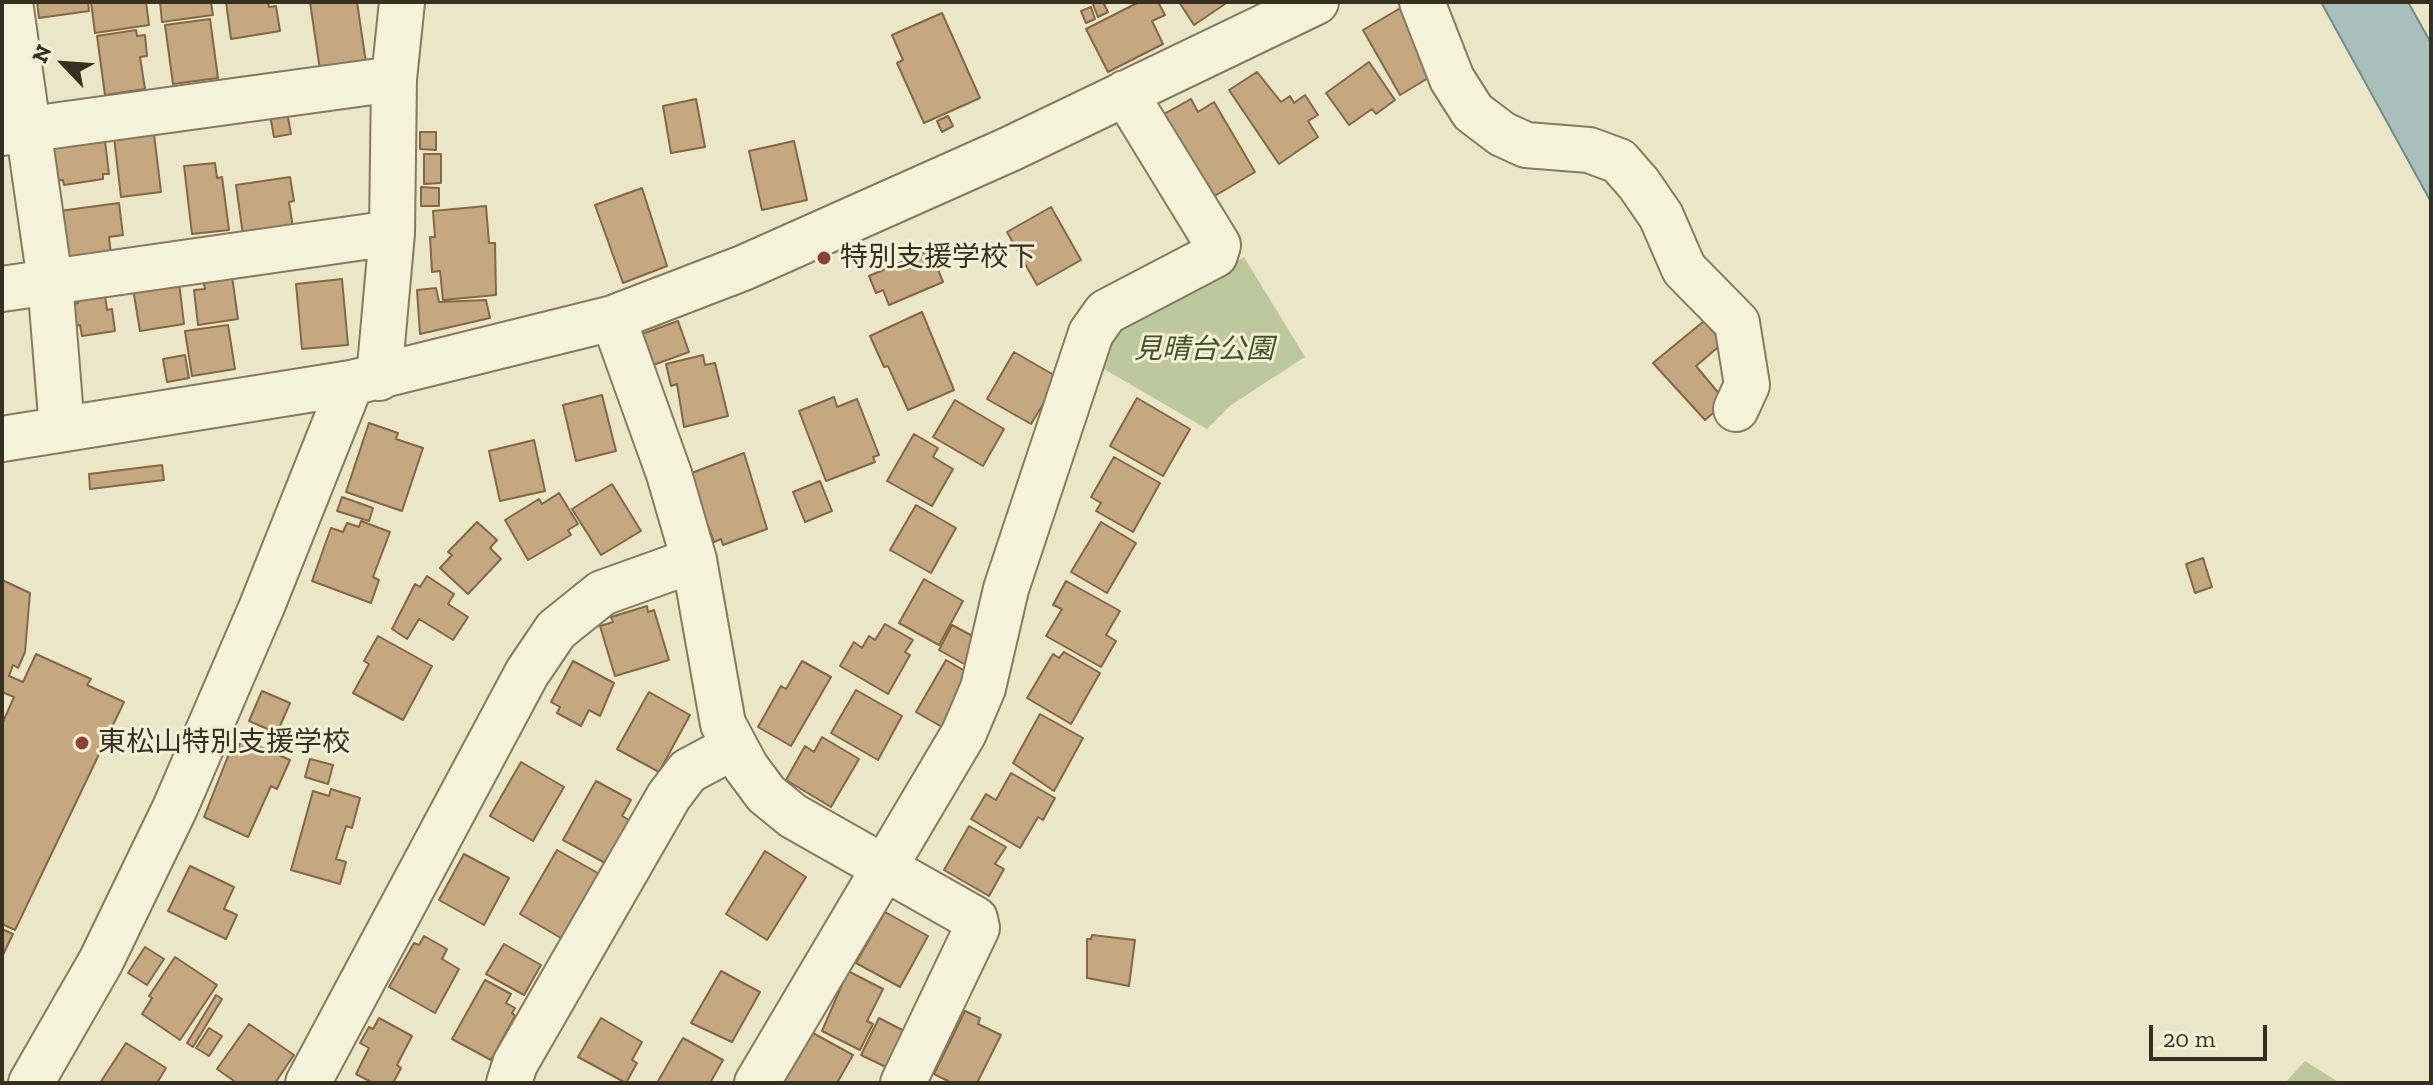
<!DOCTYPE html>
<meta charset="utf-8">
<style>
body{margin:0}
#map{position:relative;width:2433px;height:1085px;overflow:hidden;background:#ebe6c7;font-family:"Zilla Slab",serif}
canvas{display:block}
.frame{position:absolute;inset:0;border:4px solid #372f20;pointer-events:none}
.north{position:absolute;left:24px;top:24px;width:80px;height:80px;-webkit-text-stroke:6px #f3efd6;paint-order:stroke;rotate:295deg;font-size:22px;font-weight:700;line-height:32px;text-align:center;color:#372f20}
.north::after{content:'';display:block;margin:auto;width:28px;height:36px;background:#372f20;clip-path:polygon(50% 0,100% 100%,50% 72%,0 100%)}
.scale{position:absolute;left:2149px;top:1025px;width:118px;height:36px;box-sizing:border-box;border:4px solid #372f20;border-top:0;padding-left:10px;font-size:24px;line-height:28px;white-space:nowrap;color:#372f20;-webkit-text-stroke:6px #f3efd6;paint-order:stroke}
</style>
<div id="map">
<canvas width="2433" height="1085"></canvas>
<div class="frame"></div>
<div class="north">N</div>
<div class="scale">20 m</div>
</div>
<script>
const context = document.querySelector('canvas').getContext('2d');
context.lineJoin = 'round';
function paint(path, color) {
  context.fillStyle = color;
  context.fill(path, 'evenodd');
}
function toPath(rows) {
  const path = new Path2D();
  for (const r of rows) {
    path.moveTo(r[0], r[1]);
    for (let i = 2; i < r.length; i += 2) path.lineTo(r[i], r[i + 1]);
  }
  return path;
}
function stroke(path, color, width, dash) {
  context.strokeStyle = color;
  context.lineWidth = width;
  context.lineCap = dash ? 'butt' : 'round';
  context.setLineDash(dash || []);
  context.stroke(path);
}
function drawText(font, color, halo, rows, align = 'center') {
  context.font = font + ' "Zilla Slab","Noto Sans JP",serif';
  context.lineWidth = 6;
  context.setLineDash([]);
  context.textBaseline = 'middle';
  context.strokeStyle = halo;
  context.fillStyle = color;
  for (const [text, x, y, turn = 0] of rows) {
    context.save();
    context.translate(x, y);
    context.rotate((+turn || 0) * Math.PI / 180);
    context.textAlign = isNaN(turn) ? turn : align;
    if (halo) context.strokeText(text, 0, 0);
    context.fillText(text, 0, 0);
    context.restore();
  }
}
const green = toPath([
 [1244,257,1305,357,1231,405,1207,429,1104,369,1116,331],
 [2305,1061,2340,1083,2285,1083]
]);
const water = toPath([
 [2321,2,2408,2,2431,43,2431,202,2321,2]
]);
const building = toPath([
 [37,2,88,2,89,11,39,18,37,2],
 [91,2,146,2,149,25,95,33,91,2],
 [160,2,211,2,213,15,162,22,160,2],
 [226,2,268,2,269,7,276,6,280,31,231,39,226,2],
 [310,2,357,2,366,63,320,70,310,2],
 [1092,2,1103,2,1108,12,1098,17,1092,2],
 [1139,2,1158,2,1165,15,1152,21,1163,44,1108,72,1086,29,1139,2],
 [1179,2,1228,2,1194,25,1179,2],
 [1404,6,1440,71,1400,95,1363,30,1404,6],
 [1091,7,1095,19,1086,23,1081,11,1091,7],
 [942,13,980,98,924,123,897,63,903,60,892,35,942,13],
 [210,19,218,78,173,84,165,25,210,19],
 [136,30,137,36,145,35,147,56,140,57,145,89,105,95,97,36,136,30],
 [1369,62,1395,100,1376,114,1372,109,1349,125,1326,93,1369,62],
 [1257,72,1281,102,1290,96,1294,103,1305,95,1318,115,1308,121,1318,137,1279,164,1229,90,1257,72],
 [696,99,705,147,671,153,663,106,696,99],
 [1191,99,1198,112,1214,102,1255,172,1213,197,1164,114,1191,99],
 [286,106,291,134,274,137,269,109,286,106],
 [948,116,953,126,942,132,937,121,948,116],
 [420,132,436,132,436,150,420,149,420,132],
 [154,134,161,192,121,197,114,137,154,134],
 [48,141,105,141,109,174,103,174,103,179,64,185,63,180,53,181,48,141],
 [794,141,807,200,762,210,749,151,794,141],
 [424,154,441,154,441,183,424,184,424,154],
 [215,163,217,178,222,177,229,230,192,234,184,166,215,163],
 [290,177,294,201,289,202,293,228,243,235,236,185,290,177],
 [421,187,439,188,439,206,421,206,421,187],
 [642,188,667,266,623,283,595,205,642,188],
 [119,203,123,235,109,237,111,254,65,260,59,211,119,203],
 [486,206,489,243,495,243,496,295,443,300,440,271,432,272,430,237,435,237,433,211,486,206],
 [1051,207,1081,260,1037,285,1007,232,1051,207],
 [930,250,943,282,889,305,883,290,876,293,869,276,930,250],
 [231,269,238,319,198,325,194,290,205,289,202,274,231,269],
 [342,279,348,345,302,349,296,284,342,279],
 [179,282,184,324,140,331,133,289,179,282],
 [104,288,107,310,112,309,115,331,82,336,80,325,75,326,72,304,78,303,76,292,104,288],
 [436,288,439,302,486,300,490,318,420,334,417,290,436,288],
 [922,312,954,390,908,410,888,366,884,367,870,336,922,312],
 [678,321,689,352,653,365,642,334,678,321],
 [1704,321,1723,343,1696,366,1726,402,1705,420,1653,363,1704,321],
 [228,325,235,369,192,376,185,331,228,325],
 [1014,352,1059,378,1031,424,987,399,1014,352],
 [185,355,189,378,167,382,163,359,185,355],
 [703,355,705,365,715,363,728,416,684,427,677,384,671,386,666,364,703,355],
 [602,395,616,451,576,461,563,405,602,395],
 [834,397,837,407,857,399,879,455,873,457,875,462,826,481,799,411,834,397],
 [1137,398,1190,429,1163,476,1110,446,1137,398],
 [955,400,1004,429,983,466,933,437,955,400],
 [369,423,398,433,396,439,423,448,402,511,346,492,369,423],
 [914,434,938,448,933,457,953,469,932,506,887,481,914,434],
 [534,440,545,491,500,501,489,451,534,440],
 [744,453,767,529,723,545,721,539,714,542,689,474,744,453],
 [1114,457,1160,483,1133,532,1096,511,1101,503,1091,497,1114,457],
 [162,465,164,480,90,489,89,474,162,465],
 [820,481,832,511,805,522,793,492,820,481],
 [612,484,641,531,601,555,572,509,612,484],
 [559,493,578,524,568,530,571,535,528,560,505,520,539,499,542,504,559,493],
 [342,497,373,508,369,521,337,511,342,497],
 [916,505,956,528,931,573,890,550,916,505],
 [361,521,390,532,373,577,379,580,371,603,312,581,331,528,343,532,347,523,359,527,361,521],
 [477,522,497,540,490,548,501,559,468,594,440,568,452,555,448,552,477,522],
 [1101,522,1136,543,1107,593,1071,572,1101,522],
 [2203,558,2212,587,2195,593,2186,564,2203,558],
 [427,576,454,594,448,604,468,617,453,640,419,619,407,639,392,629,415,584,420,587,427,576],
 [924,579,963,601,939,645,899,623,924,579],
 [2,580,30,593,25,652,18,668,13,665,9,676,23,682,36,654,91,679,87,685,124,702,15,930,2,924,2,724,14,697,2,692,2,580],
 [1066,581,1120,611,1106,635,1116,641,1101,667,1046,636,1062,609,1053,605,1066,581],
 [647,606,648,612,654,610,669,660,615,676,600,626,613,622,611,617,647,606],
 [885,624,913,640,905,652,910,655,888,694,840,666,854,642,862,648,869,636,875,640,885,624],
 [952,625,980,640,966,665,939,650,952,625],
 [378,636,432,666,403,720,353,693,369,664,364,661,378,636],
 [1064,652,1100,673,1071,724,1027,698,1053,654,1059,658,1064,652],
 [946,660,972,675,942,727,916,712,946,660],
 [573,661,614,683,600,716,589,710,581,726,557,713,560,707,551,702,573,661],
 [802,661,831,677,791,746,758,727,781,686,786,689,802,661],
 [856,690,902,716,878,760,831,733,856,690],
 [262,691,290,703,277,733,249,721,262,691],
 [649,692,690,715,659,772,617,749,649,692],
 [1040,714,1083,738,1054,791,1013,763,1040,714],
 [822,737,859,759,831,807,786,780,805,746,814,752,822,737],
 [242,739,290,760,277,789,271,786,248,837,204,817,230,751,235,754,242,739],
 [310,759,333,765,328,784,305,777,310,759],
 [521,762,564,787,533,841,490,816,521,762],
 [1011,773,1055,798,1043,820,1038,817,1020,848,971,819,986,794,996,800,1011,773],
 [596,781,631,800,622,816,631,821,607,864,563,840,596,781],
 [331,789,360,798,352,828,346,826,336,859,346,862,340,884,291,870,313,791,329,796,331,789],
 [969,826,1006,847,995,864,1004,869,989,896,944,870,969,826],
 [557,850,603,876,566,941,520,914,557,850],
 [765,851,806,877,767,940,726,914,765,851],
 [464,854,509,878,484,925,439,900,464,854],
 [190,866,234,887,224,909,237,915,226,939,168,911,190,866],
 [885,912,928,936,900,987,856,963,885,912],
 [2,929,13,934,2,957,2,929],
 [1092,935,1135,940,1129,986,1087,978,1087,939,1091,939,1092,935],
 [424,936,447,949,442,959,459,969,435,1013,389,987,414,943,419,945,424,936],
 [504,944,541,965,524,995,486,974,504,944],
 [145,947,164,959,147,985,128,973,145,947],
 [175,957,217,985,180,1040,142,1014,152,998,149,996,175,957],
 [721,971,760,992,732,1042,691,1023,721,971],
 [848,971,883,989,867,1021,873,1024,860,1050,822,1031,848,971],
 [485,980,511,994,506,1003,515,1008,512,1013,515,1016,491,1060,452,1039,485,980],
 [216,995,222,999,193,1047,187,1043,216,995],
 [965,1011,980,1018,978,1024,1001,1035,977,1083,952,1083,934,1074,965,1011],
 [379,1018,412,1036,397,1065,401,1068,393,1083,373,1083,356,1074,369,1048,360,1043,369,1027,373,1029,379,1018],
 [601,1018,642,1042,632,1060,637,1063,626,1083,578,1057,601,1018],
 [879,1018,908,1033,890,1069,861,1055,879,1018],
 [249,1024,294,1055,275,1083,237,1083,217,1069,249,1024],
 [209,1028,222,1036,209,1056,196,1048,209,1028],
 [811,1032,853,1055,837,1083,782,1083,811,1032],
 [683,1038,723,1060,710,1083,657,1083,683,1038],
 [126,1043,166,1068,157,1083,100,1083,126,1043]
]);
const minor = toPath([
 [10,2,50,281,62,429],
 [1422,2,1452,79,1473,112,1502,134,1526,145,1589,150,1619,161,1639,184,1661,216,1684,269,1737,323,1747,385,1736,409],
 [2,133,394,79],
 [2,289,392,233],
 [613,318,669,474,694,560,723,724,746,767,766,794,793,816,975,919,977,928,903,1083],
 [379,378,392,233,394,79,402,2],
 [2,439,351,383,613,318,743,268,1010,149,1316,2],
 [31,1083,101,961,175,808,262,606,351,383],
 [308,1083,527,673,556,630,602,593,694,560],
 [509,1083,515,1064,669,796,688,771,735,746],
 [757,1083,964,733,983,688,1006,589,1091,333,1106,312,1215,255,1218,245,1125,93]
]);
const markers = [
 [824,258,8,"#904033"],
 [82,743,8,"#904033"]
];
const poiNames = [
 ["特別支援学校下",840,258],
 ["東松山特別支援学校",98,743]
];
const parkNames = [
 ["見晴台公園",1204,350]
];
paint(green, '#bdc89c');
paint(water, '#a8bfbc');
stroke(water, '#6f8d8a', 2);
paint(building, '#c6a880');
stroke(building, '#836746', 2);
stroke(minor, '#85795e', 48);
stroke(minor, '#f6f2da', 44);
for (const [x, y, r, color] of markers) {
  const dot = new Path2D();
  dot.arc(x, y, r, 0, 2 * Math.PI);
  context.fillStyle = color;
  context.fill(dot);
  stroke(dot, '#f3efd6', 3);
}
drawText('28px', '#372f20', '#f3efd6', poiNames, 'left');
drawText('italic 28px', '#415229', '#f3efd6', parkNames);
</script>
